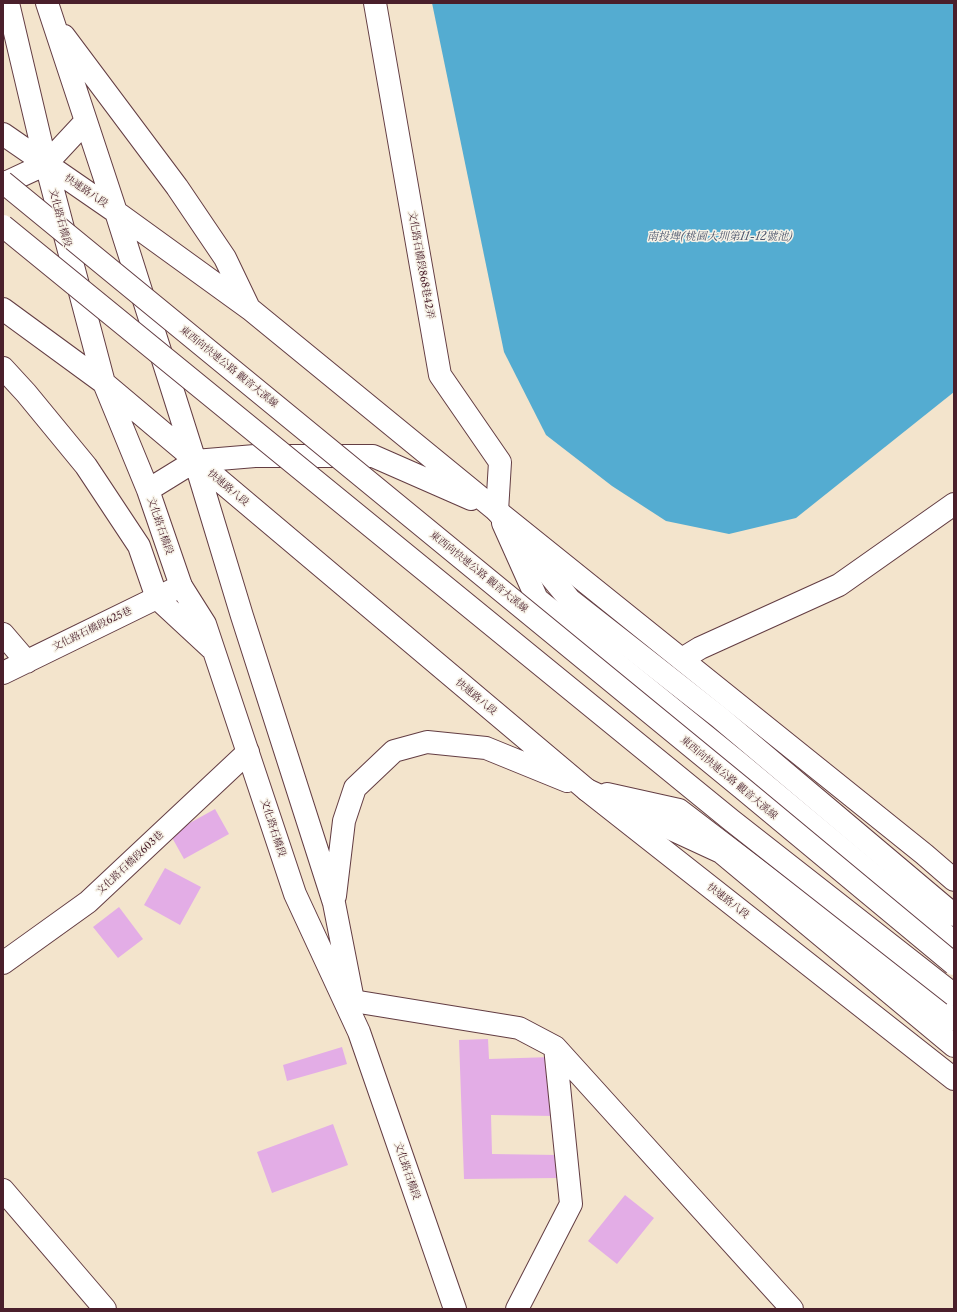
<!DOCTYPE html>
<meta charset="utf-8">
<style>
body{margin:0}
#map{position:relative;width:957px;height:1312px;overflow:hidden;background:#f3e4cc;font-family:"Libre Caslon Text",serif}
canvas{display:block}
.frame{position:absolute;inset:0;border:4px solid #4a1f2b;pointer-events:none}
</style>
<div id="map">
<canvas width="957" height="1312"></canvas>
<div class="frame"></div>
</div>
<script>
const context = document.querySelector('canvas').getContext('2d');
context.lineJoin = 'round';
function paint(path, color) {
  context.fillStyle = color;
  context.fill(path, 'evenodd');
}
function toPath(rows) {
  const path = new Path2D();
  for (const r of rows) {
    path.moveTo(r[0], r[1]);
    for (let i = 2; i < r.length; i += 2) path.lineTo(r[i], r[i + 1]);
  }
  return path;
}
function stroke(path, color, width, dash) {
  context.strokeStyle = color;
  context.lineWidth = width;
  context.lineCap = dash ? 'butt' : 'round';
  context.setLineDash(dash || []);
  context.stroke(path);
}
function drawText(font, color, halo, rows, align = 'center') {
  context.font = font + ' "Libre Caslon Text","Noto Serif TC",serif';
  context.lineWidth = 3;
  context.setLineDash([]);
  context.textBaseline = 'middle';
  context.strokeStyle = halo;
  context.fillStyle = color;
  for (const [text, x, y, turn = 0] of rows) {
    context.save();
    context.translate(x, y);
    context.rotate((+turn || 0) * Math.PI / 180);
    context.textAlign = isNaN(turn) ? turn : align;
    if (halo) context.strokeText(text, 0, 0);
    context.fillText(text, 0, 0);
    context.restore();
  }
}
const water = toPath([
 [432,3,954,3,954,392,796,518,729,534,666,521,612,486,546,435,504,352]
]);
const building = toPath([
 [215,809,229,834,184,859,170,834],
 [165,868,201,887,180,925,144,905],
 [119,907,143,939,118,958,93,927],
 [488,1039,489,1059,552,1057,554,1116,491,1115,492,1154,557,1155,558,1178,464,1179,459,1040],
 [342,1047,347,1064,287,1081,283,1065],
 [333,1124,348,1165,272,1193,257,1152],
 [625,1195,654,1218,617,1264,588,1241]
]);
const minor = toPath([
 [375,3,440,375,500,462,497,511],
 [3,634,27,662],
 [682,659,700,648,839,585,954,504],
 [3,673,181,586],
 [3,963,88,902,248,752],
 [353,1001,519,1028,555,1047,792,1309],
 [3,1190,105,1309],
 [517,1309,571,1204,555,1047]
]);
const major = toPath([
 [8,3,46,164,104,383,148,490,181,586,205,624,295,894,359,1032,455,1309],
 [47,3,116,212,195,461,242,616,334,903,353,1000],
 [64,36,177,187,225,258,248,306],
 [3,134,116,212,250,309,497,511,924,854,954,880],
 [3,184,46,164,86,121],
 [3,309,104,383,587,790,954,1079],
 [3,368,26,393,86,466,139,546,157,598,211,648],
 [148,490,195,461,255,456,373,456,471,499],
 [503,523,537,599,739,763,954,942],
 [607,794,679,810,954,1020],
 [335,896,344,821,355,788,394,751,427,742,486,748,567,781]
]);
const highway = toPath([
 [497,511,570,600,719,717,954,915],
 [587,790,721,852,954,1046]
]);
const highwayBridge = toPath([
 [3,182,742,788,954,964],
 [3,226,731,820,954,995]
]);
const streetNames = [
 ["快速路八段",86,191,34],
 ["文化路石橋段",60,218,75],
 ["文化路石橋段868巷42弄",421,265,80],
 ["東西向快速公路 觀音大溪線",229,367,39],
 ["快速路八段",228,488,40],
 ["文化路石橋段",160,526,71],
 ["東西向快速公路 觀音大溪線",479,572,39],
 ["文化路石橋段625巷",92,629,-26],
 ["快速路八段",476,697,40],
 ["東西向快速公路 觀音大溪線",729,778,40],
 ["文化路石橋段",273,828,72],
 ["文化路石橋段603巷",130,863,-43],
 ["快速路八段",728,901,38],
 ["文化路石橋段",407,1171,71]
];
const waterNames = [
 ["南投埤(桃園大圳第11-12號池)",720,237]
];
paint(water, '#54acd1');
paint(building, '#e3ade6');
stroke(minor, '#633d43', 24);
stroke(major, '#633d43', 24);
stroke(highway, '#633d43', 24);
stroke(minor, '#fff', 22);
stroke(major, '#fff', 22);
stroke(highway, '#fff', 22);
stroke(highwayBridge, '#633d43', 24, []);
stroke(highwayBridge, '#fff', 22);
drawText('10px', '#4a1f2b', '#f7f3e8', streetNames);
drawText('italic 11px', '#4e576d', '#f7f3e8', waterNames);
</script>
